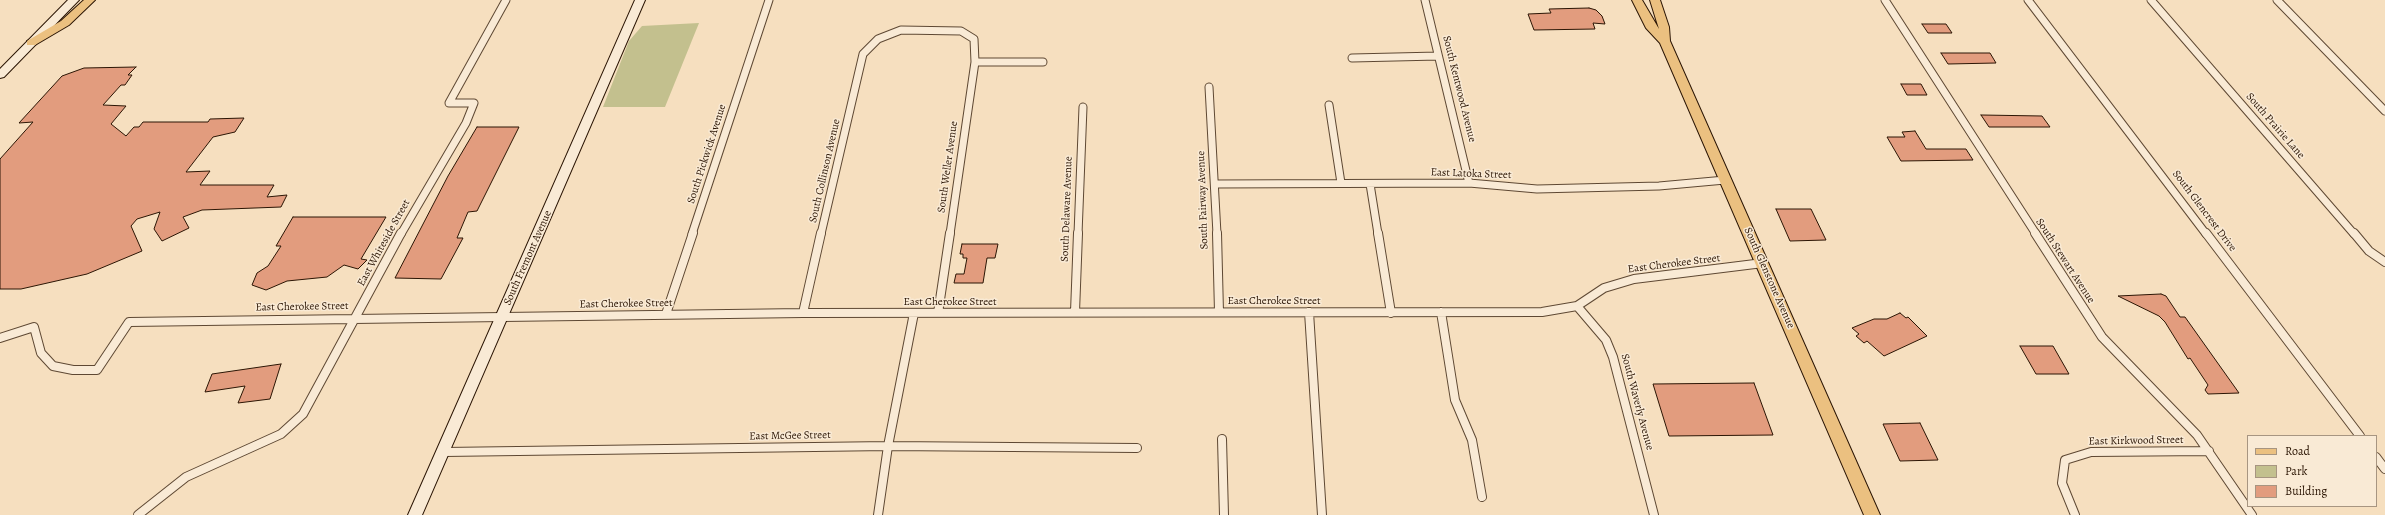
<!DOCTYPE html>
<style>
body{margin:0}
#map{position:relative;width:2385px;height:515px;overflow:hidden;background:#f6dfbf;font-family:Alegreya,serif}
canvas{display:block}
.legend{position:absolute;left:2247px;top:435px;width:130px;height:72px;box-sizing:border-box;background:#f9ead5;border:1px solid #a79581;margin:0;padding:5px 7px;list-style:none;font-size:12px;color:#2b1504}
.legend li{display:flex;align-items:center;gap:8px;height:20px}
.legend b{width:20px;border:1px solid #a79581}
</style>
<div id="map">
<canvas width="2385" height="515"></canvas>
<ul class="legend">
<li><b style="height:5px;background:#ebc080"></b>Road</li>
<li><b style="height:11px;background:#c3c08e"></b>Park</li>
<li><b style="height:11px;background:#e29c7e"></b>Building</li>
</ul>
</div>
<script>
const context = document.querySelector('canvas').getContext('2d');
context.lineJoin = 'round';
function paint(path, color) {
  context.fillStyle = color;
  context.fill(path, 'evenodd');
}
function toPath(rows) {
  const path = new Path2D();
  for (const r of rows) {
    path.moveTo(r[0], r[1]);
    for (let i = 2; i < r.length; i += 2) path.lineTo(r[i], r[i + 1]);
  }
  return path;
}
function stroke(path, color, width, dash) {
  context.strokeStyle = color;
  context.lineWidth = width;
  context.lineCap = dash ? 'butt' : 'round';
  context.setLineDash(dash || []);
  context.stroke(path);
}
function drawText(font, color, halo, rows, align = 'center') {
  context.font = font + ' Alegreya,serif';
  context.lineWidth = 3;
  context.setLineDash([]);
  context.textBaseline = 'middle';
  context.strokeStyle = halo;
  context.fillStyle = color;
  for (const [text, x, y, turn = 0] of rows) {
    context.save();
    context.translate(x, y);
    context.rotate((+turn || 0) * Math.PI / 180);
    context.textAlign = isNaN(turn) ? turn : align;
    if (halo) context.strokeText(text, 0, 0);
    context.fillText(text, 0, 0);
    context.restore();
  }
}
const green = toPath([
 [699,23,665,107,603,107,629,41,642,26]
]);
const building = toPath([
 [1589,8,1596,10,1602,16,1605,24,1593,23,1595,29,1534,30,1528,14,1551,13,1549,9,1589,8],
 [1922,24,1946,24,1952,33,1928,33,1922,24],
 [1941,53,1990,53,1996,63,1948,64,1941,53],
 [136,67,128,75,132,75,125,85,121,85,103,105,126,106,111,124,126,136,134,127,139,127,143,122,208,122,210,119,244,118,235,132,213,137,186,172,210,171,200,185,274,185,267,197,287,195,281,207,202,210,183,217,189,228,162,241,154,229,160,212,137,219,131,226,142,251,87,274,21,289,0,289,0,159,33,122,19,123,62,76,84,68,136,67],
 [1901,84,1921,84,1927,95,1907,95,1901,84],
 [1981,115,2042,116,2050,127,1989,127,1981,115],
 [477,127,519,127,477,211,468,212,457,238,463,238,441,279,395,278,448,176,477,127],
 [1915,131,1926,149,1966,149,1973,160,1901,161,1887,137,1905,137,1902,132,1915,131],
 [1776,209,1811,209,1826,240,1790,241,1776,209],
 [293,217,386,217,361,259,367,260,358,269,344,265,327,277,287,281,266,290,252,285,257,273,268,266,281,246,276,246,293,217],
 [962,244,998,244,995,258,987,258,983,283,954,283,956,274,964,274,967,258,963,258,963,254,960,254,962,244],
 [2161,294,2166,296,2180,317,2185,317,2239,393,2208,394,2205,390,2208,385,2190,358,2188,359,2165,322,2159,316,2118,296,2161,294],
 [1900,313,1906,318,1908,317,1927,336,1884,356,1867,341,1864,343,1856,336,1859,334,1852,328,1874,319,1887,319,1900,313],
 [2020,346,2053,346,2069,374,2036,374,2020,346],
 [281,364,270,399,238,403,245,386,205,392,212,374,281,364],
 [1754,383,1773,435,1669,436,1653,384,1754,383],
 [1920,423,1938,460,1900,461,1883,424,1920,423]
]);
const minorFar1 = toPath([
 [1425,0,1469,183],
 [1885,0,2036,234],
 [2028,0,2206,234],
 [2151,0,2354,234],
 [2277,0,2385,111],
 [1352,58,1438,56],
 [975,62,1043,62],
 [1209,87,1217,234],
 [1329,105,1341,183],
 [1215,184,1469,183,1537,189,1659,186,1725,180],
 [1370,184,1378,234],
 [401,234,466,123,474,103,449,103,506,0],
 [692,234,769,0],
 [821,234,863,54,878,39,901,30,961,31,974,39,975,62,950,234],
 [1078,234,1083,107]
]);
const minor = toPath([
 [1217,233,1219,312],
 [1378,233,1391,313],
 [2035,233,2102,337,2197,435,2252,515],
 [2206,233,2360,436],
 [2354,233,2369,251,2385,262],
 [1577,306,1606,340,1613,357,1654,515],
 [1075,312,1078,233],
 [1309,312,1322,515],
 [1441,312,1455,400,1472,440,1482,497],
 [803,313,821,233],
 [938,313,950,233],
 [666,314,693,233],
 [0,338,34,327,41,353,53,366,73,370,97,370,129,322,803,313,1542,312,1577,306,1604,288,1634,279,1763,263],
 [1222,439,1224,515],
 [444,452,888,446,1137,448],
 [2376,457,2385,469],
 [138,515,186,477,281,434,303,414,401,233],
 [878,515,888,446,914,313],
 [2075,515,2062,483,2065,460,2091,452,2209,451]
]);
const secondary = toPath([
 [68,0,79,0,4,77,0,78,0,69,68,0],
 [635,0,645,0,422,515,408,515,635,0]
]);
const primary = toPath([
 [84,0,95,0,69,25,35,45,27,45,27,41,61,21,84,0],
 [1632,0,1642,0,1659,29,1650,0,1660,0,1669,27,1670,41,1880,515,1864,515,1660,43,1646,28,1632,0]
]);
const streetNames = [
 ["South Kentwood Avenue",1459,89,76],
 ["South Prairie Lane",2275,126,49],
 ["South Pickwick Avenue",707,154,-72],
 ["South Weller Avenue",948,167,-82],
 ["South Collinson Avenue",825,171,-77],
 ["East Latoka Street",1471,174,2],
 ["South Fairway Avenue",1203,200,-92],
 ["South Delaware Avenue",1067,209,-88],
 ["South Glencrest Drive",2204,211,53],
 ["East Whiteside Street",384,243,-61],
 ["South Fremont Avenue",528,258,-66],
 ["South Stewart Avenue",2065,261,57],
 ["East Cherokee Street",1674,264,-7],
 ["South Glenstone Avenue",1769,278,66],
 ["East Cherokee Street",1274,301],
 ["East Cherokee Street",950,302],
 ["East Cherokee Street",626,304,-1],
 ["East Cherokee Street",302,307,-1],
 ["South Waverly Avenue",1637,402,75],
 ["East McGee Street",790,436,-1],
 ["East Kirkwood Street",2136,441,-1]
];
paint(green, '#c3c08e');
paint(building, '#e29c7e');
stroke(building, '#2b1504', 1);
stroke(minorFar1, '#5e4833', 9);
stroke(minor, '#5e4833', 10);
stroke(secondary, '#2b1504', 2);
stroke(primary, '#2b1504', 2);
stroke(minorFar1, '#f9ead5', 7);
stroke(minor, '#f9ead5', 8);
paint(secondary, '#f9ead5');
paint(primary, '#ebc080');
drawText('11px', '#2b1504', '#f9ead5', streetNames);
</script>
